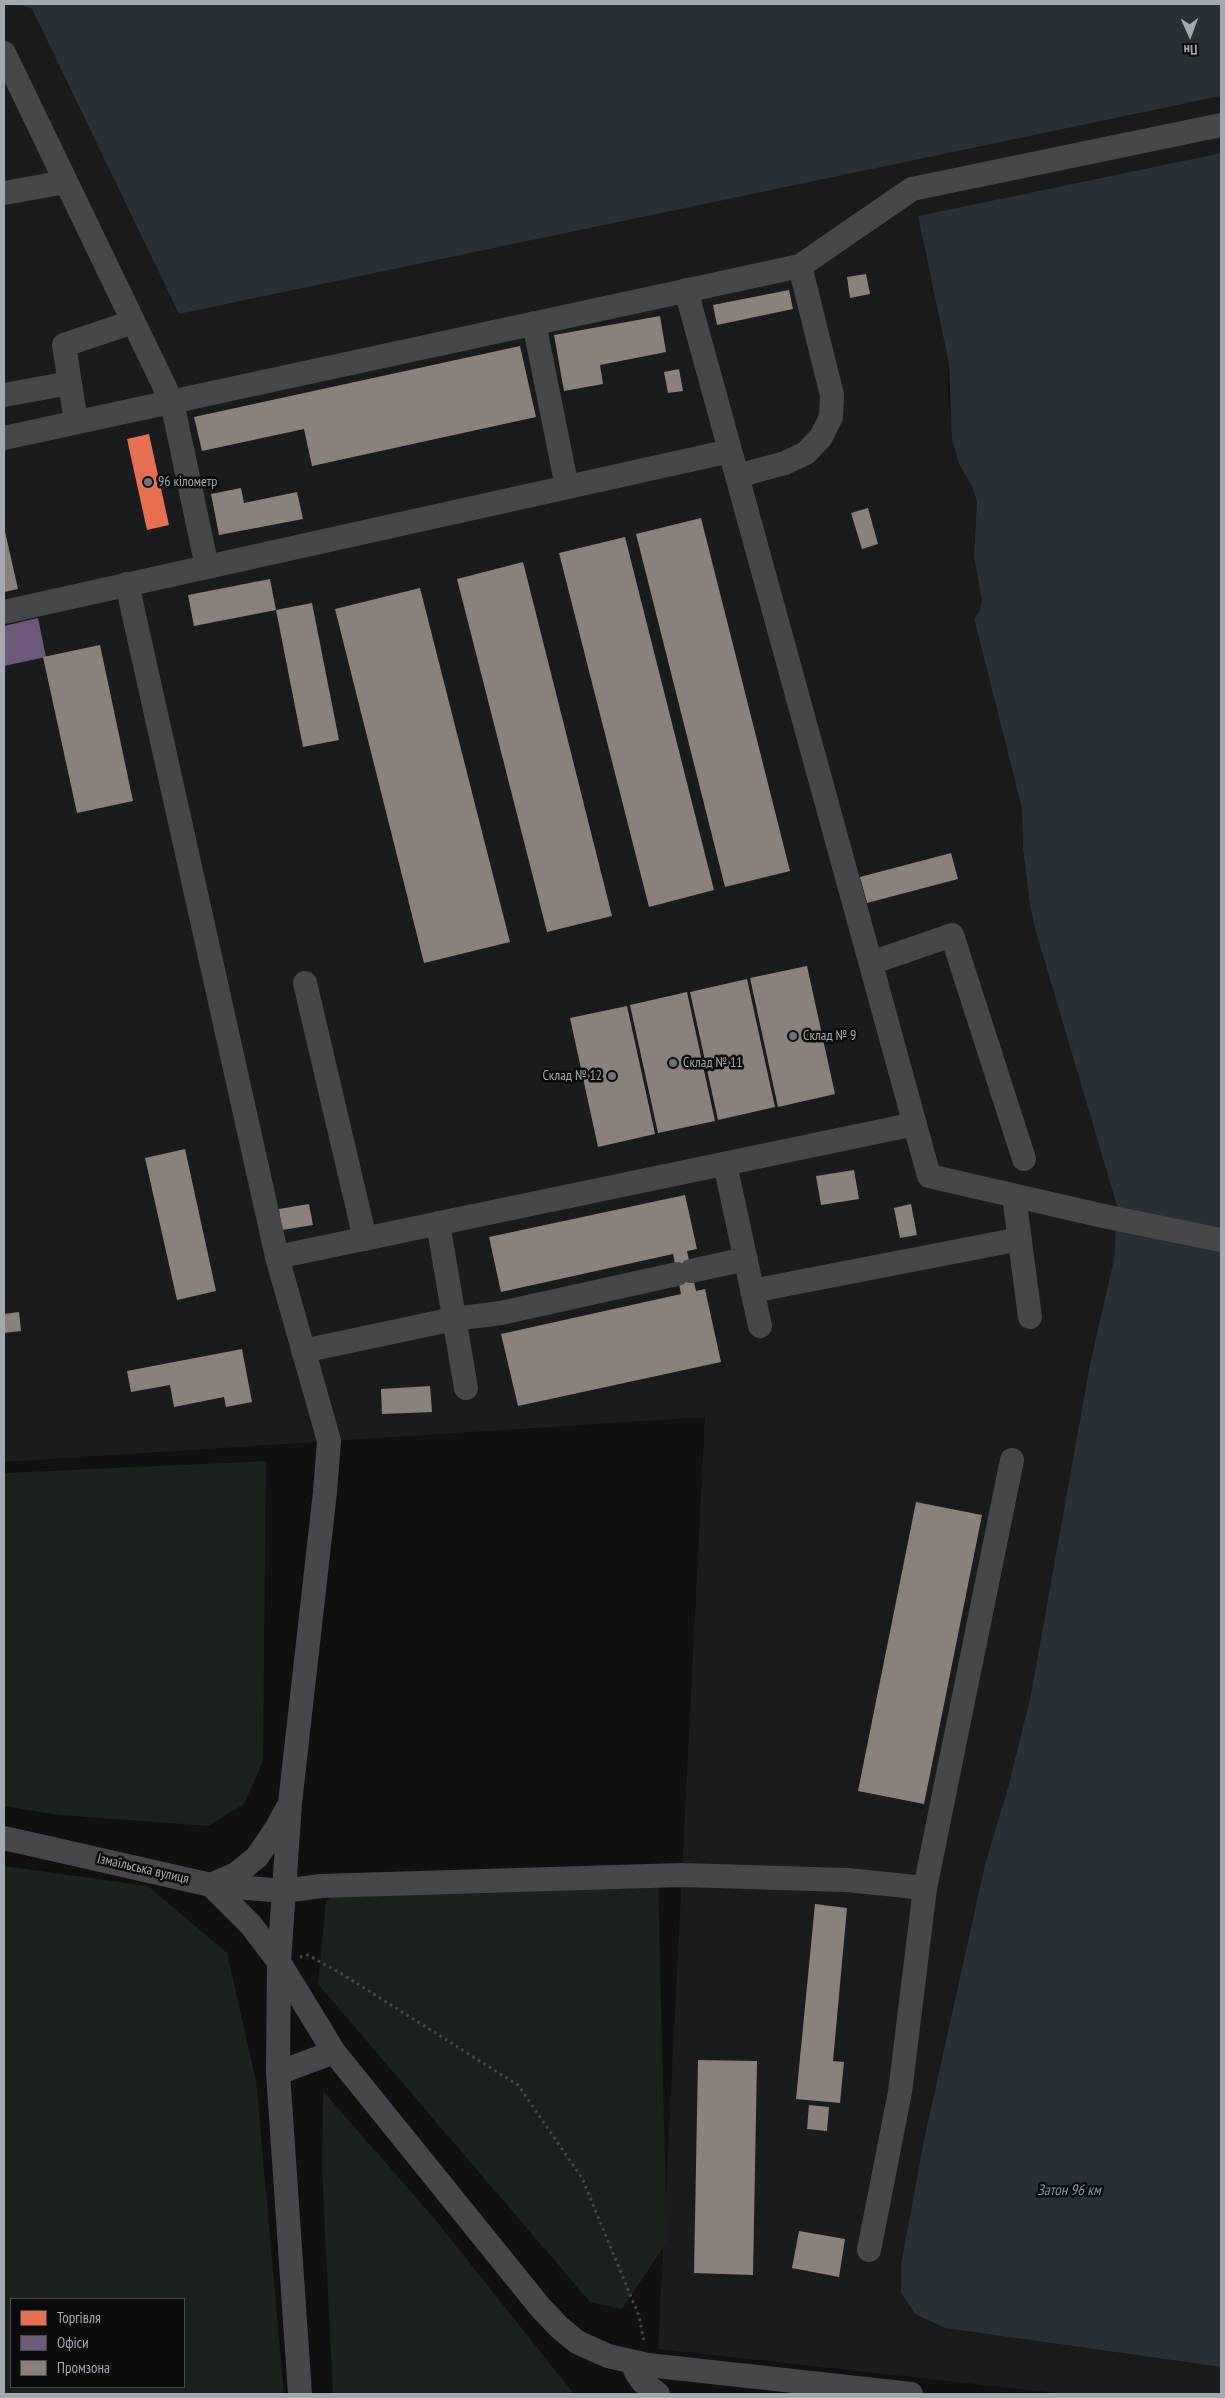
<!DOCTYPE html>
<meta charset="utf-8">
<style>
body{margin:0}
#map{position:relative;width:1225px;height:2398px;overflow:hidden;background:#101011;font-family:"PT Sans Narrow",sans-serif}
canvas{display:block}
.frame{position:absolute;inset:0;border:5px solid #a3a8b1;pointer-events:none}
.legend{position:absolute;left:10px;top:2298px;width:175px;height:90px;box-sizing:border-box;background:#0b0b0c;border:1px solid #484a4e;margin:0;padding:6px 9px;list-style:none;font-size:15px;color:#a3a8b1}
.legend li{display:flex;align-items:center;gap:10px;height:25px}
.legend b{width:25px;border:1px solid #484a4e}
.north{position:absolute;left:1165px;top:10px;width:50px;height:50px;-webkit-text-stroke:4px #0b0b0c;paint-order:stroke;rotate:178deg;font-size:14px;font-weight:700;line-height:20px;text-align:center;color:#a3a8b1}
.north::after{content:'';display:block;margin:auto;width:18px;height:22px;background:#a3a8b1;clip-path:polygon(50% 0,100% 100%,50% 72%,0 100%)}
</style>
<div id="map">
<canvas width="1225" height="2398"></canvas>
<div class="frame"></div>
<ul class="legend">
<li><b style="height:14px;background:#e76f51"></b>Торгівля</li>
<li><b style="height:14px;background:#6d597a"></b>Офіси</li>
<li><b style="height:14px;background:#8a817c"></b>Промзона</li>
</ul>
<div class="north">Пн</div>
</div>
<script>
const context = document.querySelector('canvas').getContext('2d');
context.lineJoin = 'round';
function paint(path, color) {
  context.fillStyle = color;
  context.fill(path, 'evenodd');
}
function toPath(rows) {
  const path = new Path2D();
  for (const r of rows) {
    path.moveTo(r[0], r[1]);
    for (let i = 2; i < r.length; i += 2) path.lineTo(r[i], r[i + 1]);
  }
  return path;
}
function stroke(path, color, width, dash) {
  context.strokeStyle = color;
  context.lineWidth = width;
  context.lineCap = dash ? 'butt' : 'round';
  context.setLineDash(dash || []);
  context.stroke(path);
}
function drawText(font, color, halo, rows, align = 'center') {
  context.font = font + ' "PT Sans Narrow",sans-serif';
  context.lineWidth = 5;
  context.setLineDash([]);
  context.textBaseline = 'middle';
  context.strokeStyle = halo;
  context.fillStyle = color;
  for (const [text, x, y, turn = 0] of rows) {
    context.save();
    context.translate(x, y);
    context.rotate((+turn || 0) * Math.PI / 180);
    context.textAlign = isNaN(turn) ? turn : align;
    if (halo) context.strokeText(text, 0, 0);
    context.fillText(text, 0, 0);
    context.restore();
  }
}
const built = toPath([
 [4,4,21,5,32,9,179,314,1221,96,1221,153,918,216,949,364,948,396,959,464,972,486,977,502,974,556,982,601,981,611,974,620,1022,809,1023,848,1030,906,1036,932,1117,1206,1114,1259,1090,1364,1031,1694,1008,1788,985,1864,924,2140,901,2264,901,2293,915,2314,945,2328,1221,2367,1221,2394,1065,2394,658,2349,705,1417,4,1462]
]);
const green = toPath([
 [266,1461,263,1761,244,1804,208,1826,60,1815,4,1806,4,1473],
 [4,1866,148,1886,227,1953,256,2081,284,2394,4,2394],
 [11,2299,184,2299,184,2387,11,2387],
 [658,1883,667,2242,622,2309,590,2302,318,1984,326,1901,345,1888],
 [323,2091,434,2218,574,2394,333,2394,322,2171]
]);
const water = toPath([
 [4,4,1221,4,1221,96,179,314,32,9,21,5],
 [1221,153,1221,2367,945,2328,915,2314,901,2293,901,2264,924,2140,985,1864,1008,1788,1031,1694,1090,1364,1114,1259,1117,1206,1036,932,1030,906,1023,848,1022,809,974,619,980,611,982,601,974,556,977,502,972,486,959,464,952,439,949,364,918,216]
]);
const shops = toPath([
 [149,434,169,525,147,530,127,439]
]);
const offices = toPath([
 [38,618,46,657,4,666,4,626]
]);
const industry = toPath([
 [866,274,870,294,850,298,847,277],
 [789,290,793,309,717,325,713,305],
 [660,316,666,352,600,365,603,384,564,391,554,335],
 [520,346,536,417,312,466,304,429,202,451,194,417],
 [679,369,683,391,668,393,664,372],
 [241,488,244,503,297,492,303,519,219,535,211,494],
 [868,508,878,544,862,549,851,513],
 [701,518,790,871,725,887,636,534],
 [4,527,18,589,4,592],
 [625,537,714,890,649,907,559,553],
 [523,562,612,916,547,932,457,579],
 [270,579,276,610,194,626,188,595],
 [420,588,510,942,424,963,335,609],
 [312,603,339,740,303,747,276,610],
 [100,645,133,801,77,813,43,657],
 [951,853,958,879,867,903,860,877],
 [807,966,835,1094,778,1107,750,978],
 [747,979,775,1107,718,1120,690,992],
 [687,992,715,1121,658,1133,630,1005],
 [627,1006,655,1134,598,1147,570,1018],
 [185,1149,216,1291,177,1300,145,1158],
 [854,1170,859,1199,821,1205,816,1176],
 [685,1195,697,1249,687,1251,696,1291,705,1289,721,1362,518,1406,501,1334,681,1294,673,1254,501,1292,489,1237],
 [309,1204,313,1225,282,1230,279,1209],
 [911,1204,917,1235,900,1238,894,1208],
 [19,1312,21,1331,4,1333,4,1314],
 [242,1349,252,1402,226,1407,224,1397,174,1407,170,1385,131,1392,127,1371],
 [430,1386,432,1412,382,1414,381,1389],
 [916,1502,982,1515,924,1804,858,1791],
 [815,1904,847,1908,833,2061,844,2062,840,2103,796,2099],
 [698,2060,757,2061,753,2275,694,2273],
 [809,2105,829,2107,827,2131,807,2129],
 [799,2231,845,2239,839,2277,792,2268]
]);
const path = toPath([
 [300,1957,308,1955,342,1974,518,2085,582,2178,639,2316,644,2342]
]);
const minor = toPath([
 [4,53,172,402,207,567],
 [4,193,66,182],
 [686,290,929,1176,1108,1217,1221,1240],
 [534,323,567,487],
 [4,395,70,383],
 [76,422,64,345,133,322],
 [4,438,800,266,912,189,1221,125],
 [737,476,785,463,806,453,821,437,831,417,832,395,800,266],
 [127,584,277,1257,329,1441,325,1492,290,1803,279,1962,278,2073,300,2394],
 [4,612,730,451],
 [871,963,952,935,1024,1159],
 [305,983,365,1239],
 [725,1164,760,1326],
 [1014,1196,1030,1317],
 [438,1223,466,1388],
 [277,1257,915,1124],
 [691,1271,746,1259],
 [752,1291,1020,1239],
 [303,1351,454,1319,501,1313,677,1274],
 [4,1838,211,1885,284,1891,321,1886,682,1875,847,1880,925,1888],
 [211,1885,251,1925,279,1962,334,2052,540,2307,559,2327,577,2342,608,2356,648,2365,911,2394],
 [211,1885,236,1874,257,1857,276,1829,287,1809],
 [278,2073,334,2052],
 [869,2250,900,2092,925,1888,1012,1460],
 [633,2362,636,2372,643,2382,658,2394]
]);
const markers = [
 [148,482,5,"#707379"],
 [793,1036,5,"#707379"],
 [673,1063,5,"#707379"],
 [612,1076,5,"#707379"]
];
const poiNames = [
 ["96 кілометр",158,482],
 ["Склад № 9",803,1036],
 ["Склад № 11",683,1063],
 ["Склад № 12",602,1076,"right"]
];
const streetNames = [
 ["Ізмаїльська вулиця",143,1869,13]
];
const waterNames = [
 ["Затон 96 км",1069,2191]
];
paint(built, '#1a1b1c');
paint(green, '#1b211b');
paint(water, '#293035');
paint(shops, '#e76f51');
paint(offices, '#6d597a');
paint(industry, '#8a817c');
stroke(path, '#47484b', 3, [2.5, 4]);
stroke(minor, '#45474a', 24);
for (const [x, y, r, color] of markers) {
  const dot = new Path2D();
  dot.arc(x, y, r, 0, 2 * Math.PI);
  context.fillStyle = color;
  context.fill(dot);
  stroke(dot, '#0b0b0c', 2);
}
drawText('14px', '#a3a8b1', '#0b0b0c', poiNames, 'left');
drawText('14px', '#a3a8b1', '#0b0b0c', streetNames);
drawText('italic 15px', '#7d98a9', '#0b0b0c', waterNames);
</script>
